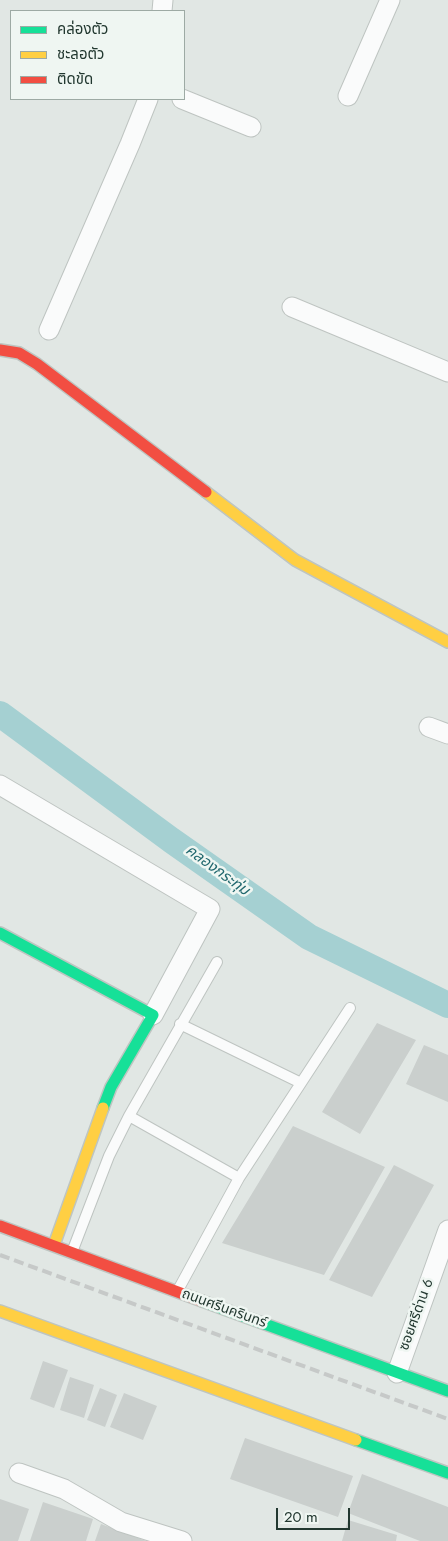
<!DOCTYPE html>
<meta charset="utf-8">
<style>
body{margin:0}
#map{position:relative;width:448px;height:1541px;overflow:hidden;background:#e1e7e4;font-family:Jost,"Noto Sans Thai",sans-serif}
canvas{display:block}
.legend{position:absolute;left:10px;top:10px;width:175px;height:90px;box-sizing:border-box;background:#eff6f2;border:1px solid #9daaa4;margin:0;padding:6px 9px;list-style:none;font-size:15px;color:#223830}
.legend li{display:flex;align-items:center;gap:10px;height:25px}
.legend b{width:25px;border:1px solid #9daaa4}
.scale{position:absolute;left:276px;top:1508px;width:74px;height:22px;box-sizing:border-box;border:2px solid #223830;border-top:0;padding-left:6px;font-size:15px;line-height:18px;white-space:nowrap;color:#223830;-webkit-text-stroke:4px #eff6f2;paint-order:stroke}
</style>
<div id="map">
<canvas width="448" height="1541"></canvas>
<ul class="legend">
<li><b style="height:6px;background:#16e098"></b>คล่องตัว</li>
<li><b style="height:6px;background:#ffcf43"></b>ชะลอตัว</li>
<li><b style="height:6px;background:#f24e42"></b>ติดขัด</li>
</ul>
<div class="scale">20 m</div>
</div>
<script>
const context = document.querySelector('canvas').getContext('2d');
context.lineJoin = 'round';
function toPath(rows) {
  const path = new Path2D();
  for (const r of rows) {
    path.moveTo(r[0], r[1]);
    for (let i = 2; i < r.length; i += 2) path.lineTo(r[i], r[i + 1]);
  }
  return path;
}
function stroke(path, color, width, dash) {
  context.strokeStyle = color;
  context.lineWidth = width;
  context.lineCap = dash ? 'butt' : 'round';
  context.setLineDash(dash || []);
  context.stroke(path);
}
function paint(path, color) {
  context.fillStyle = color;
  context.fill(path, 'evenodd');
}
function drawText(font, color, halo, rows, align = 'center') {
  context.font = font + ' Jost,"Noto Sans Thai",sans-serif';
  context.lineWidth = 5;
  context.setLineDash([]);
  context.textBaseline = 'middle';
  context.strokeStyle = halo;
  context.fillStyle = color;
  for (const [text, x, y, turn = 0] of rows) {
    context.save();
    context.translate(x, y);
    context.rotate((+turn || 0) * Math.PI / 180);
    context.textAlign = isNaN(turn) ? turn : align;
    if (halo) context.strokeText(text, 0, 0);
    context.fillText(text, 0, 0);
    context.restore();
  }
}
const canal = toPath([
 [0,714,171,840,309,937,448,1005]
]);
const building = toPath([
 [377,1023,416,1040,360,1134,322,1112],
 [424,1045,448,1055,448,1102,406,1084],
 [293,1126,385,1167,324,1275,222,1243],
 [394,1165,434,1185,372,1297,329,1280],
 [43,1361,68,1370,54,1408,30,1399],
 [70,1377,94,1385,84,1418,60,1410],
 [100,1388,117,1395,105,1427,87,1420],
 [124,1393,157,1406,143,1440,110,1427],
 [245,1438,353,1476,338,1517,230,1479],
 [362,1474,448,1507,448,1541,420,1541,348,1513],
 [0,1499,29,1509,18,1541,0,1541],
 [43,1502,93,1519,86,1541,30,1541],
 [348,1520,397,1535,396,1541,342,1541],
 [101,1524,146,1541,95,1541]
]);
const lane = toPath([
 [180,1024,301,1083],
 [129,1116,239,1178],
 [72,1252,109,1156,129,1116,217,962],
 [178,1290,239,1178,350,1008]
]);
const street = toPath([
 [162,11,163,0],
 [348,96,390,0],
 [182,99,251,127],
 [292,307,448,372],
 [49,330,130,144,148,99],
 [429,727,448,734],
 [0,785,210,909,153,1015],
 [397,1373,448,1230],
 [19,1473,64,1489,121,1522,182,1541]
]);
const fast = toPath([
 [0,933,153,1015,111,1087,103,1108],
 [202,1301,448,1391],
 [356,1440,448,1473]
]);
const slow = toPath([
 [206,492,295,560,448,642],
 [54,1245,103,1108],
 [0,1311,356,1440]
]);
const jam = toPath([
 [0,350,19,353,37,364,206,492],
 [0,1226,202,1301]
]);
const rail = toPath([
 [0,1255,448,1419]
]);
const streetNames = [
 ["ถนนศรีนครินทร์",224,1309,20],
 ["ซอยศรีด่าน 6",417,1315,-70]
];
const waterNames = [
 ["คลองกระทุ่ม",217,871,36]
];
stroke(canal, '#a5d0d2', 26);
paint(building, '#cacfcd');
stroke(lane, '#bec4c1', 12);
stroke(street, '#bec4c1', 21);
stroke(fast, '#bec5c1', 14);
stroke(slow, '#bec5c1', 14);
stroke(jam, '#bec5c1', 14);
stroke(lane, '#fafbfb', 10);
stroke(street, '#fafbfb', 19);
stroke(fast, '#16e098', 11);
stroke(slow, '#ffcf43', 11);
stroke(jam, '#f24e42', 11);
stroke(rail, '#c6c9c8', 4, [10, 5]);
drawText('14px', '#223830', '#eff6f2', streetNames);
drawText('italic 15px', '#21686e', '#eff6f2', waterNames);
</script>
